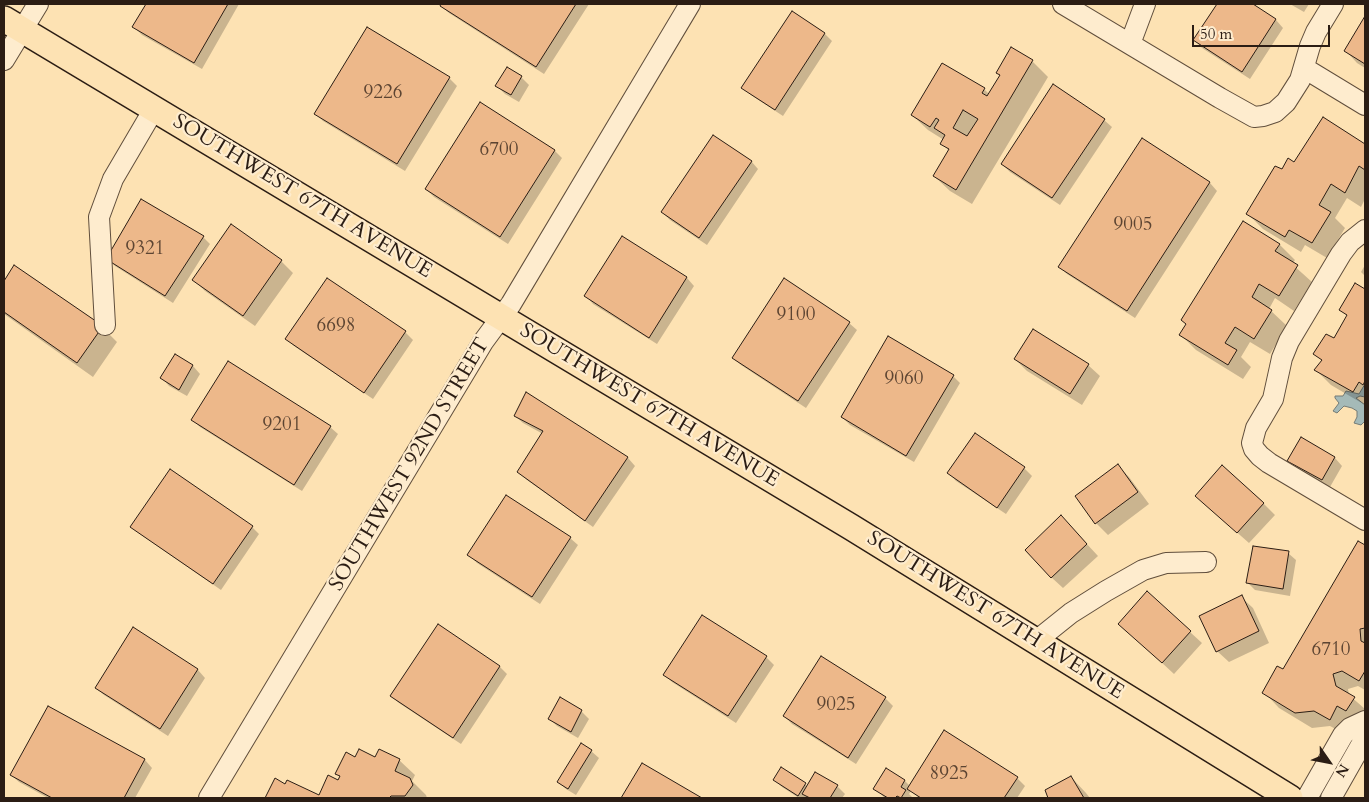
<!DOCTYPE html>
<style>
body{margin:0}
#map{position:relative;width:1369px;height:802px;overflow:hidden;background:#fde2b3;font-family:Cardo,serif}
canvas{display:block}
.frame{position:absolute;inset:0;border:5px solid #2b1d14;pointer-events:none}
.north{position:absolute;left:1304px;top:737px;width:50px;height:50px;-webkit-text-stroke:4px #feecce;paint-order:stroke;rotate:123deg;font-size:14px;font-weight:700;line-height:20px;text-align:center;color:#2b1d14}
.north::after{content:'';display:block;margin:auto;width:18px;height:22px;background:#2b1d14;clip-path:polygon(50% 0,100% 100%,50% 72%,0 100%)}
.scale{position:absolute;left:1192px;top:25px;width:138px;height:22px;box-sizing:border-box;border:2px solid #2b1d14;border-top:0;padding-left:6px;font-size:15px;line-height:18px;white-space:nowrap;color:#2b1d14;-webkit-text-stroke:4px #feecce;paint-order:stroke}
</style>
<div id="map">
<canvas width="1369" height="802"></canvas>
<div class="frame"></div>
<div class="north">N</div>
<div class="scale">50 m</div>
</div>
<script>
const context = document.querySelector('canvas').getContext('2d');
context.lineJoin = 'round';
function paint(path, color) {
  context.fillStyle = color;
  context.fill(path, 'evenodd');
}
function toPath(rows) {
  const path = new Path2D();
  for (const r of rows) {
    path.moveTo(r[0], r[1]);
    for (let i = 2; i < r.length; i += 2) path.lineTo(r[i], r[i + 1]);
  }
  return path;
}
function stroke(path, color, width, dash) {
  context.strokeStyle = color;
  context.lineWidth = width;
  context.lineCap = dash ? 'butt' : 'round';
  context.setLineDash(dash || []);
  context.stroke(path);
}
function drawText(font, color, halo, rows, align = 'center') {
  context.font = font + ' Cardo,serif';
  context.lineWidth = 4.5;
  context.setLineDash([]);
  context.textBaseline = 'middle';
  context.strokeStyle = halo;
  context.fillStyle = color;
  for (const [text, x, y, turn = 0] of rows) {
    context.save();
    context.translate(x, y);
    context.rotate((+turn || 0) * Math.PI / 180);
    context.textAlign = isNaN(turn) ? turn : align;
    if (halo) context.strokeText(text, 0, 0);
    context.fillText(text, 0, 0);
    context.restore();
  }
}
const water = toPath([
 [1365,384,1365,397,1360,396,1356,398,1365,405,1365,423,1364,422,1361,425,1354,423,1357,417,1357,411,1352,408,1344,406,1337,413,1333,411,1339,403,1335,398,1335,396,1343,396,1346,391,1359,394,1365,384]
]);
const shadow = toPath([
 [147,4,239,4,202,69,142,35,134,27],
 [443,4,589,4,544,74,449,13,441,6],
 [1218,4,1250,4,1276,20,1283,28,1250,79,1202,48,1195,40],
 [1290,4,1309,4,1304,12],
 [792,12,825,34,832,41,783,116,751,95,743,87],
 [1365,19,1365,68,1357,63,1346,51],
 [1011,49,1032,61,1048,77,972,204,950,191,934,176,949,151,942,143,944,140,928,130,912,115,984,89,990,95,1001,76,997,73],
 [507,69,521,77,529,85,519,102,505,94,497,86],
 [449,78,457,86,405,171,323,121,316,114],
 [480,104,555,151,562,158,508,244,434,197,426,189],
 [1324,119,1365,145,1365,199,1361,207,1347,198,1335,218,1345,228,1327,258,1305,245,1301,252,1263,229,1248,214,1282,171,1295,164],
 [1104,120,1112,127,1060,205,1010,172,1002,164],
 [1142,139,1210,183,1217,191,1135,318,1067,274,1060,267],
 [751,161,758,169,707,245,670,220,662,212],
 [203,237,210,244,173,303,115,266,107,258],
 [623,238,687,278,694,286,657,344,593,304,586,296],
 [1280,245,1295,260,1292,264,1312,282,1294,311,1275,298,1269,309,1287,326,1270,354,1250,342,1241,357,1251,367,1243,379,1196,350,1181,335],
 [281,261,293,273,255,326,205,291,194,280],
 [1365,265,1365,276,1361,272],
 [15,267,102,327,117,342,93,377,4,314,4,283],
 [327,279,405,332,413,340,373,399,294,346,287,339],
 [1356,284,1365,290,1365,405,1331,385,1316,370,1322,361,1315,353,1334,340,1348,317,1341,310],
 [849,323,857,330,806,408,741,365,733,358],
 [175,356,193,366,200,374,187,396,169,386,162,378],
 [1015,359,1088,365,1100,376,1082,405,1027,371],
 [953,376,960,383,914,462,850,425,842,417],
 [526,394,628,458,635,466,593,527,527,480,519,472,543,434,523,423,515,416],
 [192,419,330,427,338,434,302,491,200,427],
 [1301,439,1335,458,1342,466,1330,487,1296,468,1289,460],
 [1118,466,1129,477,1149,504,1108,535,1096,523,1076,496],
 [1024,468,1032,476,1006,514,956,481,949,473],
 [1263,503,1275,515,1249,543,1208,507],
 [132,527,252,527,259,534,221,590,140,534],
 [1073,529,1098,556,1063,588,1051,577],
 [570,538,578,545,540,604,477,563,469,555],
 [1359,543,1365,547,1365,690,1358,686,1348,689,1349,695,1365,709,1365,720,1345,734,1330,726,1312,728,1279,708,1264,692,1283,670],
 [1288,553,1296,560,1290,596,1255,590,1248,583],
 [1241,597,1253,608,1269,643,1229,662,1217,651],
 [1120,624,1190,632,1202,643,1174,674],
 [438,626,500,667,507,674,461,744,399,703,391,696],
 [134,629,198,670,205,678,168,736,104,695,96,688],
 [766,657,774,665,736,723,672,682,665,675],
 [821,658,885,698,893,706,856,764,792,724,784,716],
 [560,699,581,711,589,719,578,738,557,726,549,718],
 [48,707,145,760,152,768,135,798,48,798,19,782,11,775],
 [591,751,599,758,576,795,566,789,558,782],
 [356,758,399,760,415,775,412,781,426,795,427,798,266,798,276,780,286,785,319,797,339,782,341,778,337,774],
 [642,765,700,798,622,798],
 [886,770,905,781,910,786,1017,778,1025,786,1017,798,919,798,911,791,909,794,913,798,885,798,875,789],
 [1071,777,1086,793,1090,798,1049,798,1047,791],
 [774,779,805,784,808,787,837,786,845,794,842,798,799,798,782,787]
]);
const building = toPath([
 [146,4,228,4,194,63,132,27,146,4],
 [441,4,576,4,536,67,440,6,441,4],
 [1217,4,1253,4,1276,19,1242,72,1193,40,1217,4],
 [792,11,825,33,775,110,741,88,792,11],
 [1365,16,1365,64,1344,51,1365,16],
 [367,27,450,77,397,164,314,114,367,27],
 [1011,47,1033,60,956,190,933,176,949,149,940,144,945,135,934,128,939,120,936,118,930,127,911,115,942,63,985,88,982,93,987,96,1000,75,996,73,1011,47],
 [963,110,978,119,967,136,953,128,963,110],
 [507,67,522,76,511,95,495,86,507,67],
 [1053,84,1105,119,1052,198,1001,164,1053,84],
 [480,102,555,150,500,237,425,189,480,102],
 [1323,117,1365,144,1365,170,1359,166,1345,193,1331,184,1319,205,1331,212,1312,243,1289,230,1285,237,1246,214,1275,166,1282,169,1288,158,1294,162,1323,117],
 [713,135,752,161,699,238,661,212,713,135],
 [1142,138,1210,182,1127,311,1058,267,1142,138],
 [141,199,204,236,165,296,106,259,141,199],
 [1243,221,1280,244,1275,251,1298,265,1279,296,1259,284,1252,297,1272,310,1254,339,1235,327,1225,343,1237,350,1228,365,1179,335,1186,324,1181,320,1243,221],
 [231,224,282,260,243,316,192,280,231,224],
 [622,236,687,277,649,338,584,296,622,236],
 [14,265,103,326,77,363,4,312,4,281,14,265],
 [327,278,406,331,364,393,285,339,327,278],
 [784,278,850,322,798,401,732,358,784,278],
 [1355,283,1365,289,1365,381,1363,385,1359,382,1353,392,1314,370,1322,360,1313,354,1326,334,1334,338,1347,315,1339,310,1355,283],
 [1033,329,1089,364,1070,394,1014,359,1033,329],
 [888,336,954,375,906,456,841,417,888,336],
 [175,354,193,365,179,390,160,378,175,354],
 [228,361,331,426,294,485,191,420,228,361],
 [526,392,628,457,585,521,517,472,543,431,514,416,526,392],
 [975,433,1025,467,997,508,947,473,975,433],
 [1301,437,1335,457,1322,480,1287,461,1301,437],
 [1118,464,1138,492,1095,524,1075,496,1118,464],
 [1222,465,1264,503,1237,533,1195,496,1222,465],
 [170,469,253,526,213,584,130,527,170,469],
 [506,495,571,537,532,597,467,555,506,495],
 [1061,515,1087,544,1051,578,1025,550,1061,515],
 [1358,541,1365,545,1365,628,1360,629,1361,641,1365,643,1365,671,1359,681,1342,671,1333,674,1336,686,1355,697,1346,711,1337,706,1330,720,1314,711,1295,713,1262,693,1277,666,1283,669,1358,541],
 [1253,546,1289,551,1283,589,1246,583,1253,546],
 [1147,591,1191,631,1162,663,1118,624,1147,591],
 [1242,595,1259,631,1216,652,1199,616,1242,595],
 [702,615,767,656,728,716,663,675,702,615],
 [438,624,500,666,453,738,390,696,438,624],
 [133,627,198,669,160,729,95,688,133,627],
 [821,656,886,697,848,758,783,716,821,656],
 [560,697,582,710,571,732,548,719,560,697],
 [48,706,145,759,124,798,52,798,10,775,48,706],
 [944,730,1018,777,1004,798,921,798,907,789,944,730],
 [581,743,592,750,568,789,557,782,581,743],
 [359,749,375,757,379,749,400,759,395,771,410,778,413,785,405,796,391,796,389,798,265,798,275,778,285,784,287,780,319,795,328,775,338,780,340,776,335,774,346,752,355,757,359,749],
 [642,763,702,798,621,798,642,763],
 [781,767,806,783,798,796,773,780,781,767],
 [886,768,905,780,901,787,906,790,901,798,897,796,895,798,888,798,873,789,886,768],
 [815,772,838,785,830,798,810,798,802,794,815,772],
 [1071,776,1084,798,1048,798,1045,790,1071,776]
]);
const minor = toPath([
 [1063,4,1220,98,1254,117,1263,116,1275,112,1286,102,1300,80,1310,46,1316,32,1333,4],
 [1130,44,1145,4],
 [4,60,38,4],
 [1304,68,1365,105],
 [1365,230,1350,242,1341,254,1289,341,1282,358,1273,399,1256,428,1252,443,1254,449,1260,456,1269,463,1365,520],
 [105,325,99,217,113,179,154,109],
 [1036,641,1071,613,1106,591,1143,570,1166,563,1206,562],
 [209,798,483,342,511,304,690,4],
 [1307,798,1343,735,1350,728,1365,721],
 [1331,798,1365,738]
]);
const major = toPath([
 [4,19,851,527,1290,798]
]);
const numberNames = [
 ["9226",383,94],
 ["6700",499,151],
 ["9005",1133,226],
 ["9321",145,250],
 ["9100",796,316],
 ["6698",336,327],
 ["9060",904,380],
 ["9201",282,426],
 ["6710",1331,651],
 ["9025",836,706],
 ["8925",949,775]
];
const streetNames = [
 ["SOUTHWEST 67TH AVENUE",302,197,31],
 ["SOUTHWEST 67TH AVENUE",649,406,31],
 ["SOUTHWEST 92ND STREET",410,465,-59],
 ["SOUTHWEST 67TH AVENUE",995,616,32]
];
paint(water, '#a5bab8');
stroke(water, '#747b76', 1);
paint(shadow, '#0003');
paint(building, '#edb88a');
stroke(building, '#2b1d14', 1);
stroke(minor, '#604e3c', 22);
stroke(major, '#2b1d14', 28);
stroke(minor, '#feecce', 20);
stroke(major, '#fde2b3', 25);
drawText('19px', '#5c4432', null, numberNames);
drawText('21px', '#2b1d14', '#feecce', streetNames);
</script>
